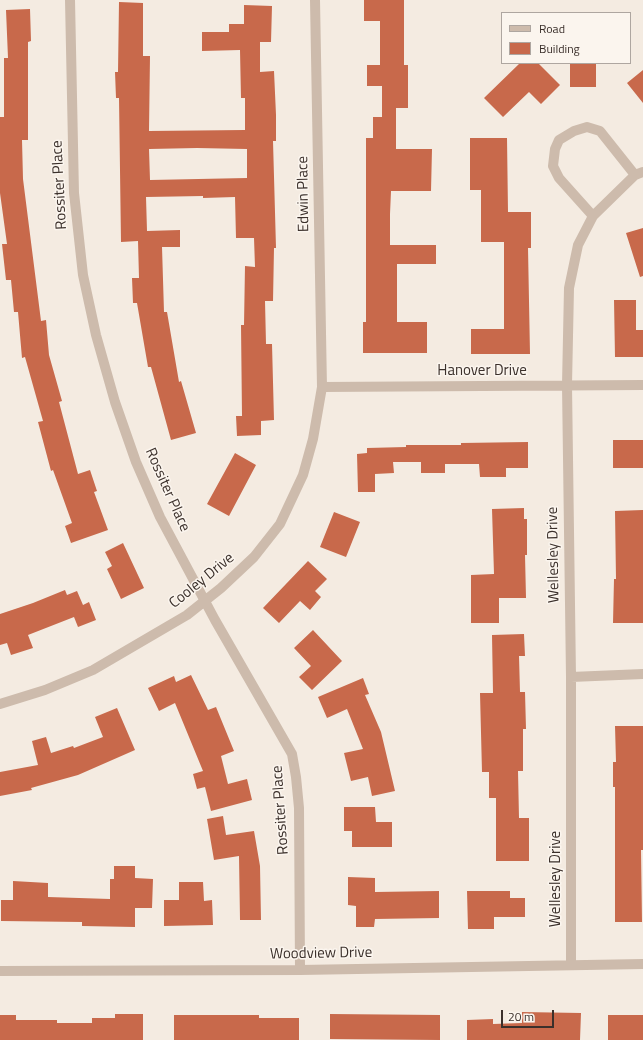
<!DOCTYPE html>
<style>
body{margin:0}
#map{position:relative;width:643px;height:1040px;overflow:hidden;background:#f4ebe1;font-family:"Titillium Web",sans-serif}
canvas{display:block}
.legend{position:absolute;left:501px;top:12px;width:130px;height:52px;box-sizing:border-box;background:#fbf5ee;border:1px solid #aea6a0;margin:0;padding:5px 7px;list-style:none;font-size:12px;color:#3b302b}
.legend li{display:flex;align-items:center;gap:8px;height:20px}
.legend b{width:20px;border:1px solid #aea6a0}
.scale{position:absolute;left:501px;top:1010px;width:53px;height:18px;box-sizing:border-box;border:2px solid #3b302b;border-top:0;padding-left:5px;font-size:12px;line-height:14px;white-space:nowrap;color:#3b302b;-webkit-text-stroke:3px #fbf5ee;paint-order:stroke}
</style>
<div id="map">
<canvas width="643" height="1040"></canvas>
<ul class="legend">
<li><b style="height:5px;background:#cdbbac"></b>Road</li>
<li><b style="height:11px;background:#c8694b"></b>Building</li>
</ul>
<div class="scale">20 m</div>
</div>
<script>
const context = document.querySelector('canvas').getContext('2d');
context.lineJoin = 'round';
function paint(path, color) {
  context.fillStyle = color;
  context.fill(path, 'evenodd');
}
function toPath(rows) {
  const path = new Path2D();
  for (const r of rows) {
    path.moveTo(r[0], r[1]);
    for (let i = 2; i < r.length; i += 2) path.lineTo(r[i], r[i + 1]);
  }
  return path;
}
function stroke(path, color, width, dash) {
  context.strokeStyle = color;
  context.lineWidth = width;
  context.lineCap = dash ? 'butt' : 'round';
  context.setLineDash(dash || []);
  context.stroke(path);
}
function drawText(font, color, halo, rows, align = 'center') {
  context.font = font + ' "Titillium Web",sans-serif';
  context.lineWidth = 3;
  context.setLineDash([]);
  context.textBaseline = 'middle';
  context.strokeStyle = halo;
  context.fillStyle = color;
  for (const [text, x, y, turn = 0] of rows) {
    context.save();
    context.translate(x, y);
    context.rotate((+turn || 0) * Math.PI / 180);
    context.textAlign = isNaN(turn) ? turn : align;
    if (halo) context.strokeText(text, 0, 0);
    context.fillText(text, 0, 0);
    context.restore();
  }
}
const building = toPath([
 [364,0,404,0,404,65,408,65,408,108,396,108,396,149,432,149,431,191,391,191,390,214,390,245,436,245,436,264,397,264,397,322,427,322,427,353,363,353,363,322,366,322,366,138,373,138,373,117,382,117,382,86,367,86,367,65,380,65,380,21,364,21],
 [119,2,143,3,143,56,150,56,149,131,245,130,245,98,241,98,240,50,202,51,202,32,229,32,229,24,244,24,244,5,272,6,271,42,260,42,260,72,274,71,276,115,276,141,273,141,276,248,274,248,273,301,265,301,266,344,272,344,274,420,261,421,261,435,237,436,236,416,242,416,241,325,244,325,245,266,255,267,254,238,236,238,235,197,203,198,203,196,146,197,147,231,180,230,180,247,162,247,164,312,167,312,179,382,181,381,196,433,171,440,151,367,148,367,137,303,133,303,132,278,139,278,138,241,121,242,119,98,116,98,115,72,118,72],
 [197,148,247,149,247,178,150,180,149,149],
 [30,9,31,41,28,42,28,140,22,140,23,179,41,321,46,320,49,355,62,401,59,402,78,474,90,470,97,491,94,492,108,530,71,543,65,526,72,523,53,470,51,471,38,422,43,421,25,357,22,358,18,312,14,312,11,280,6,280,2,244,7,244,0,193,0,117,4,117,4,58,8,58,6,10],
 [520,63,538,63,560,85,541,104,529,92,503,117,484,98],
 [570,63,596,63,596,87,570,87],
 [643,70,643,103,627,83],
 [470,138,507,138,508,212,531,212,531,248,528,248,530,354,471,354,471,329,504,329,504,242,481,242,481,190,470,190],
 [643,228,643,276,640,277,626,233],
 [614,300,636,300,636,330,643,330,643,357,615,357],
 [613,440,643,440,643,468,613,468],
 [528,442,528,468,506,468,506,477,480,477,479,464,445,464,445,473,421,473,421,462,393,462,394,473,375,474,375,492,358,492,357,454,367,453,367,448,406,447,406,445,461,445,461,443],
 [235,453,256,465,229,516,207,504],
 [524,508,524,519,527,519,527,555,525,555,526,598,499,598,499,623,471,623,471,575,494,574,492,509],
 [643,510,643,623,613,623,614,579,616,579,615,511],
 [334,512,360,522,346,557,320,547],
 [123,543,144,588,121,599,107,569,112,566,105,552],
 [308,561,327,579,315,591,321,597,310,610,300,601,279,623,263,608],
 [65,590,67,595,77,591,83,605,89,602,96,620,78,627,74,617,28,635,33,648,11,655,7,643,0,645,0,614,33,603],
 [313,630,342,661,312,690,299,677,311,666,294,648],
 [524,634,525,656,519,656,520,692,525,692,526,729,523,729,523,771,518,771,519,818,529,818,529,861,496,861,496,798,489,798,489,772,482,772,480,693,493,693,492,635],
 [191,675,208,710,216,707,234,751,221,756,228,784,247,779,252,800,211,811,205,787,197,789,193,774,203,771,175,703,159,711,148,688,174,676,176,682],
 [363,678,369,694,365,695,381,732,395,791,372,796,368,777,351,781,344,753,363,749,347,709,327,718,318,697],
 [117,708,135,750,78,775,31,788,32,790,0,796,0,772,38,765,32,741,46,737,51,753,73,746,74,748,103,737,95,717],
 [615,726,643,726,643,850,641,850,642,922,615,922,615,787,613,787,613,762,616,762],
 [344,807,375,807,376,822,392,822,392,847,352,847,352,831,344,831],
 [223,816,226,835,254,831,260,866,261,920,240,920,239,856,214,860,207,819],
 [114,866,135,866,135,878,153,879,152,908,135,908,135,927,82,926,82,922,1,921,1,900,13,900,13,881,48,883,48,897,110,899,110,879,114,879],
 [348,877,375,878,375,892,439,891,439,918,375,919,374,927,356,927,356,906,348,905],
 [179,882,203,882,204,901,212,900,213,925,164,926,164,900,179,900],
 [467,891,510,891,510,898,525,898,525,917,494,917,494,929,468,929],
 [522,1012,581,1013,580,1040,467,1040,467,1020,493,1019,493,1024,522,1023],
 [115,1014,143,1014,143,1040,0,1040,0,1015,16,1015,16,1020,57,1020,57,1023,92,1023,92,1018,115,1018],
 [330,1014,440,1015,440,1040,330,1039],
 [174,1015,259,1015,259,1018,299,1018,299,1040,174,1040],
 [608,1015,643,1015,643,1040,608,1040]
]);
const minor = toPath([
 [70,0,74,193,83,275,96,335,115,402,136,462,160,517,215,620,292,754,296,777,299,808,300,970],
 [593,216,559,178,553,166,555,149,559,140,574,131,587,127,600,131,635,175],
 [322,387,643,385],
 [571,677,643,674],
 [0,704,45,690,93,670,187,615,221,588,254,557,280,524,303,475,313,439,322,387,315,0],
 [571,965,571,677,567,385,569,288,578,245,593,216,635,175,643,172],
 [0,971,300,970,643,964]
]);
const streetNames = [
 ["Rossiter Place",60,185,-93],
 ["Edwin Place",304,194,-91],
 ["Hanover Drive",482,371],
 ["Rossiter Place",167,490,66],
 ["Wellesley Drive",554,555,-91],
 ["Cooley Drive",202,581,-39],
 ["Rossiter Place",281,810,-94],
 ["Wellesley Drive",556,879,-90],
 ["Woodview Drive",321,954,-1]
];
paint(building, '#c8694b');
stroke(minor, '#cdbbac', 10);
drawText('15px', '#3b302b', '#fbf5ee', streetNames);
</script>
